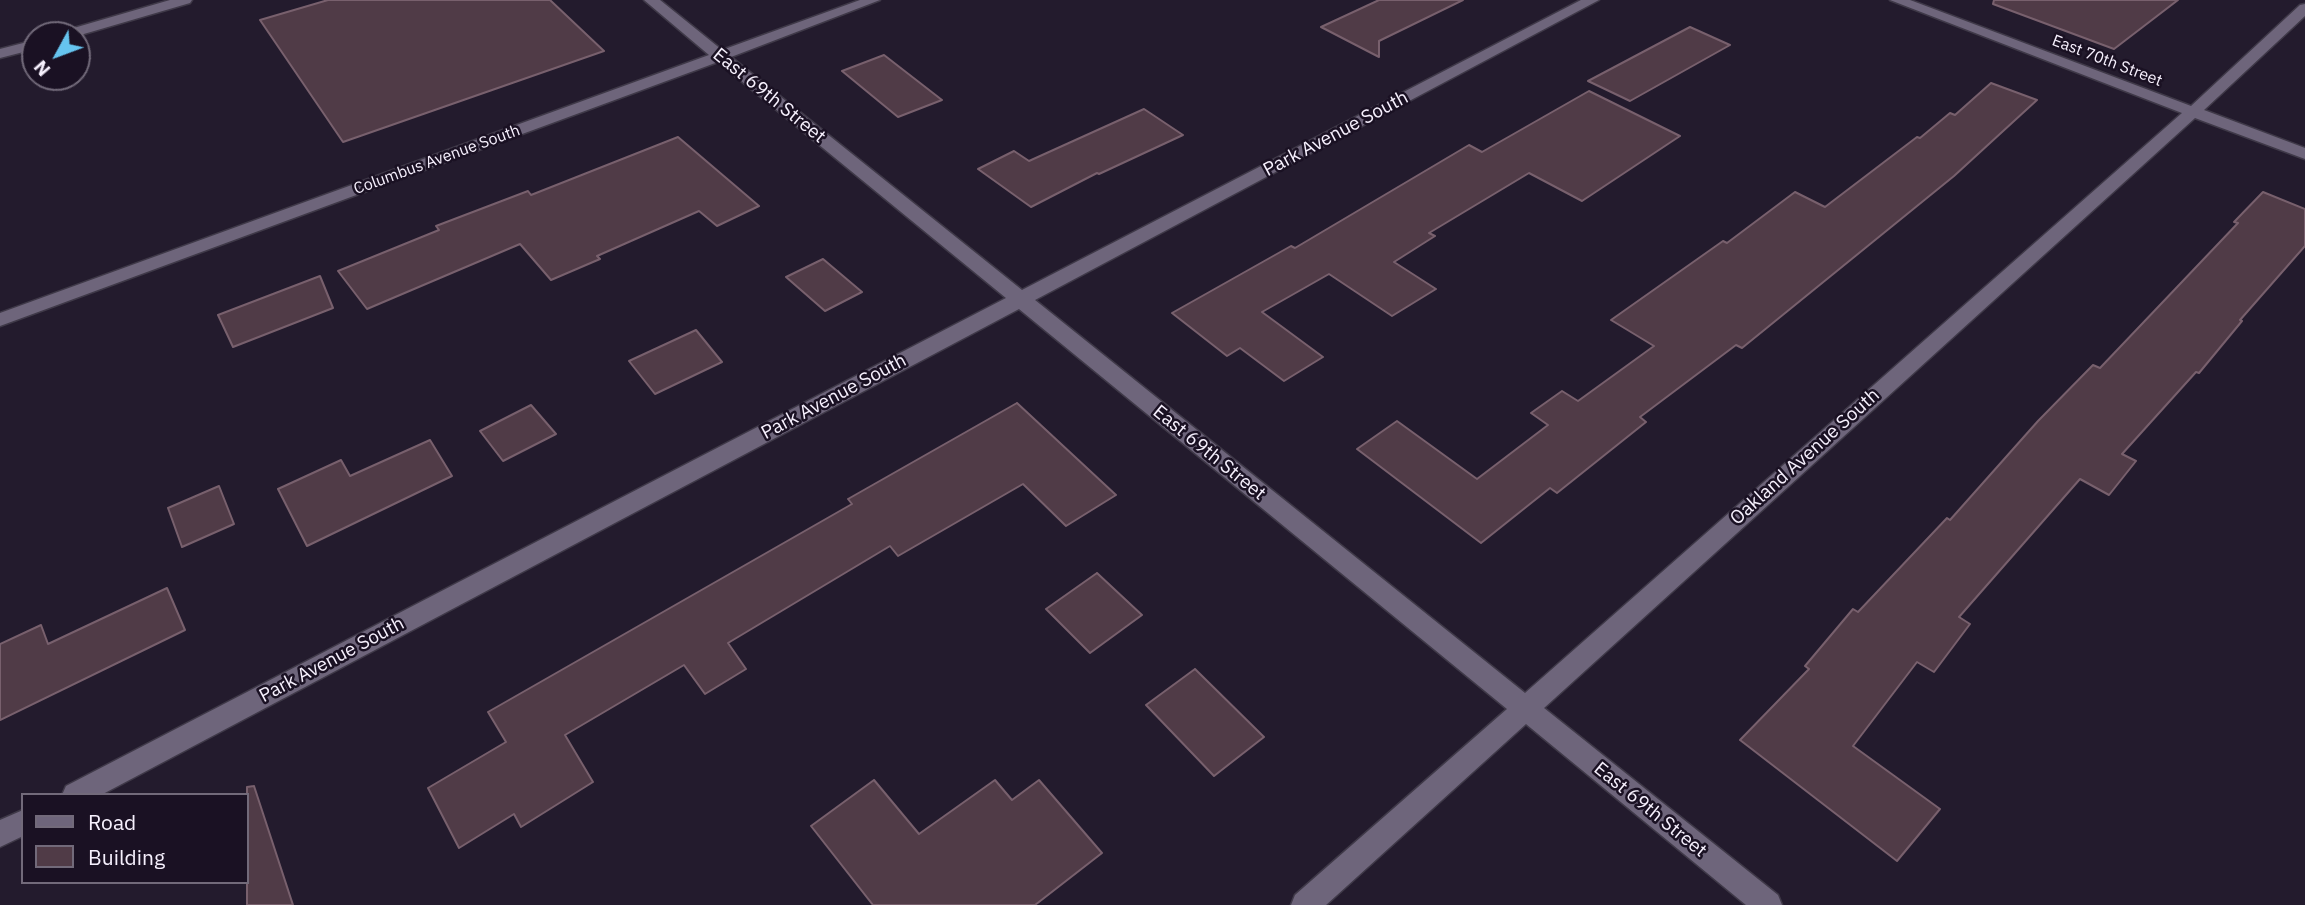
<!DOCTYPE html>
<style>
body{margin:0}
#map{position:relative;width:2305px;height:905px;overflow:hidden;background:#231b2d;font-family:"IBM Plex Sans",sans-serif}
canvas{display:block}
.legend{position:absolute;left:21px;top:793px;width:228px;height:91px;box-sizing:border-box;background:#1a1123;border:2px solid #726a7a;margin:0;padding:9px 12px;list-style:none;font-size:21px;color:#f6f0fd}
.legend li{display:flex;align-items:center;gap:14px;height:35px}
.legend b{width:35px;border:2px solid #726a7a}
.north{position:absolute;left:21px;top:21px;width:70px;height:70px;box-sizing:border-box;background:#1a1123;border:2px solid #726a7a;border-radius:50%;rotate:229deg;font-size:19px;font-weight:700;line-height:28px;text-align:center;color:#f6f0fd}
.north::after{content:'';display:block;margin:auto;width:24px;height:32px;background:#66c4ef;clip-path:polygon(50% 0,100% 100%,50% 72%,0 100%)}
</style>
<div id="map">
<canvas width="2305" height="905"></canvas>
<ul class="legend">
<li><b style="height:9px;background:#6e657b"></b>Road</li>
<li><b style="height:19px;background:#503b47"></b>Building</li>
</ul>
<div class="north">N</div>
</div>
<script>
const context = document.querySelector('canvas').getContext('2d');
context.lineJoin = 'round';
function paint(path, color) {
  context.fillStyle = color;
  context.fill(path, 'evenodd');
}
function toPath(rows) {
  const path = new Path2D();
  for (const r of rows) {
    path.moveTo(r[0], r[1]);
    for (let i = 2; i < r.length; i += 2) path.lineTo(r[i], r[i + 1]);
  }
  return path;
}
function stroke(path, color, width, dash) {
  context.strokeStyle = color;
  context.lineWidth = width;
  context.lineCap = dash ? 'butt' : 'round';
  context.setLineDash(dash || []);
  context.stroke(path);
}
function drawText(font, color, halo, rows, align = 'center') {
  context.font = font + ' "IBM Plex Sans",sans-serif';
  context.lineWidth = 5;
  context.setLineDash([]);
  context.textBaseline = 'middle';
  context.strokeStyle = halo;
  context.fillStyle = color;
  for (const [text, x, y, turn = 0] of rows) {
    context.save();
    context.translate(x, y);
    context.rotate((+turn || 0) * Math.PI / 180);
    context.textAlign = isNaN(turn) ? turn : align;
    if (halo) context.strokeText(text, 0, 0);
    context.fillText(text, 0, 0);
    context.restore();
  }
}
const building = toPath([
 [328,0,550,0,604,51,343,142,260,20,328,0],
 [1379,0,1463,0,1379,41,1379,57,1321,27,1379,0],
 [1994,0,2178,0,2114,49,1993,4,1994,0],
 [1690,27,1730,45,1630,101,1588,81,1690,27],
 [884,55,942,100,898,117,842,71,884,55],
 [1991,83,2037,100,1954,176,1742,348,1736,345,1640,417,1646,422,1557,493,1550,488,1481,543,1357,449,1397,421,1477,479,1548,425,1531,413,1562,391,1578,401,1654,346,1611,320,1723,241,1727,243,1795,192,1825,207,1917,137,1920,138,1950,113,1955,115,1991,83],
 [1589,91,1680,136,1582,201,1529,173,1429,233,1435,236,1394,262,1436,289,1392,316,1329,274,1262,312,1323,357,1284,381,1240,348,1227,356,1172,313,1291,246,1295,248,1469,145,1482,152,1589,91],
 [1144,109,1183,135,1099,174,1097,173,1031,207,978,169,1014,151,1029,161,1144,109],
 [678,137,759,206,717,226,699,211,597,256,600,259,551,280,520,244,367,309,338,271,439,230,436,226,528,191,531,195,678,137],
 [2263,192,2305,209,2305,246,2240,320,2242,321,2199,373,2196,372,2122,454,2136,461,2109,495,2080,479,1959,617,1970,624,1934,672,1917,662,1853,746,1940,809,1897,861,1740,740,1809,669,1805,666,1853,609,1858,612,1947,518,1950,520,2038,421,2093,365,2100,368,2238,223,2234,222,2263,192],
 [823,259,862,292,825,311,786,277,823,259],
 [320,276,333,308,233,347,218,315,320,276],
 [696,330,722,362,655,394,629,361,696,330],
 [1017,403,1116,495,1066,526,1023,484,898,556,890,546,728,643,746,669,705,694,684,665,565,735,593,782,521,827,514,814,459,848,428,788,506,742,488,712,852,504,848,499,1017,403],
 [531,405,556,434,503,461,480,431,531,405],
 [430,440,452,476,307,546,278,489,341,460,350,476,430,440],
 [219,486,234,524,182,547,168,508,219,486],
 [1097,573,1142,615,1090,653,1046,609,1097,573],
 [167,588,185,630,0,720,0,644,41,625,48,644,167,588],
 [1195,669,1264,737,1214,776,1146,705,1195,669],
 [874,780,919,834,995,780,1012,800,1039,780,1102,853,1035,905,873,905,811,826,874,780],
 [254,786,293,905,247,905,247,787,254,786]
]);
const minor = toPath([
 [170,0,192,0,190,3,77,36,58,35,60,32,170,0],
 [644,0,660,0,722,50,860,0,880,0,731,57,1022,290,1581,0,1599,0,1035,300,1525,693,2182,113,1890,0,1910,0,2191,106,2300,5,2305,4,2305,16,2204,110,2305,148,2305,159,2195,118,1544,708,1778,895,1782,905,1746,905,1526,724,1326,905,1291,905,1295,895,1507,709,1019,309,101,795,62,795,66,786,1006,298,718,62,0,326,0,313,709,55,644,0],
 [35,40,35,49,0,58,0,49,35,40],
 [23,810,23,836,0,847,0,820,23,810]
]);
const farStreetnames = [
 ["East 70th Street",2107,61,21],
 ["Columbus Avenue South",437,160,-20]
];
const streetNames = [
 ["East 69th Street",769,96,39],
 ["Park Avenue South",1336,134,-28],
 ["Park Avenue South",834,397,-28],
 ["East 69th Street",1209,453,39],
 ["Oakland Avenue South",1805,457,-42],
 ["Park Avenue South",332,660,-28],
 ["East 69th Street",1650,810,39]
];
paint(building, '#503b47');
stroke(building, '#78606d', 2);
stroke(minor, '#3f3948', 3);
paint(minor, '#6e657b');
drawText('16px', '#f6f0fd', '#1a1123', farStreetnames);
drawText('19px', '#f6f0fd', '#1a1123', streetNames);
</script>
